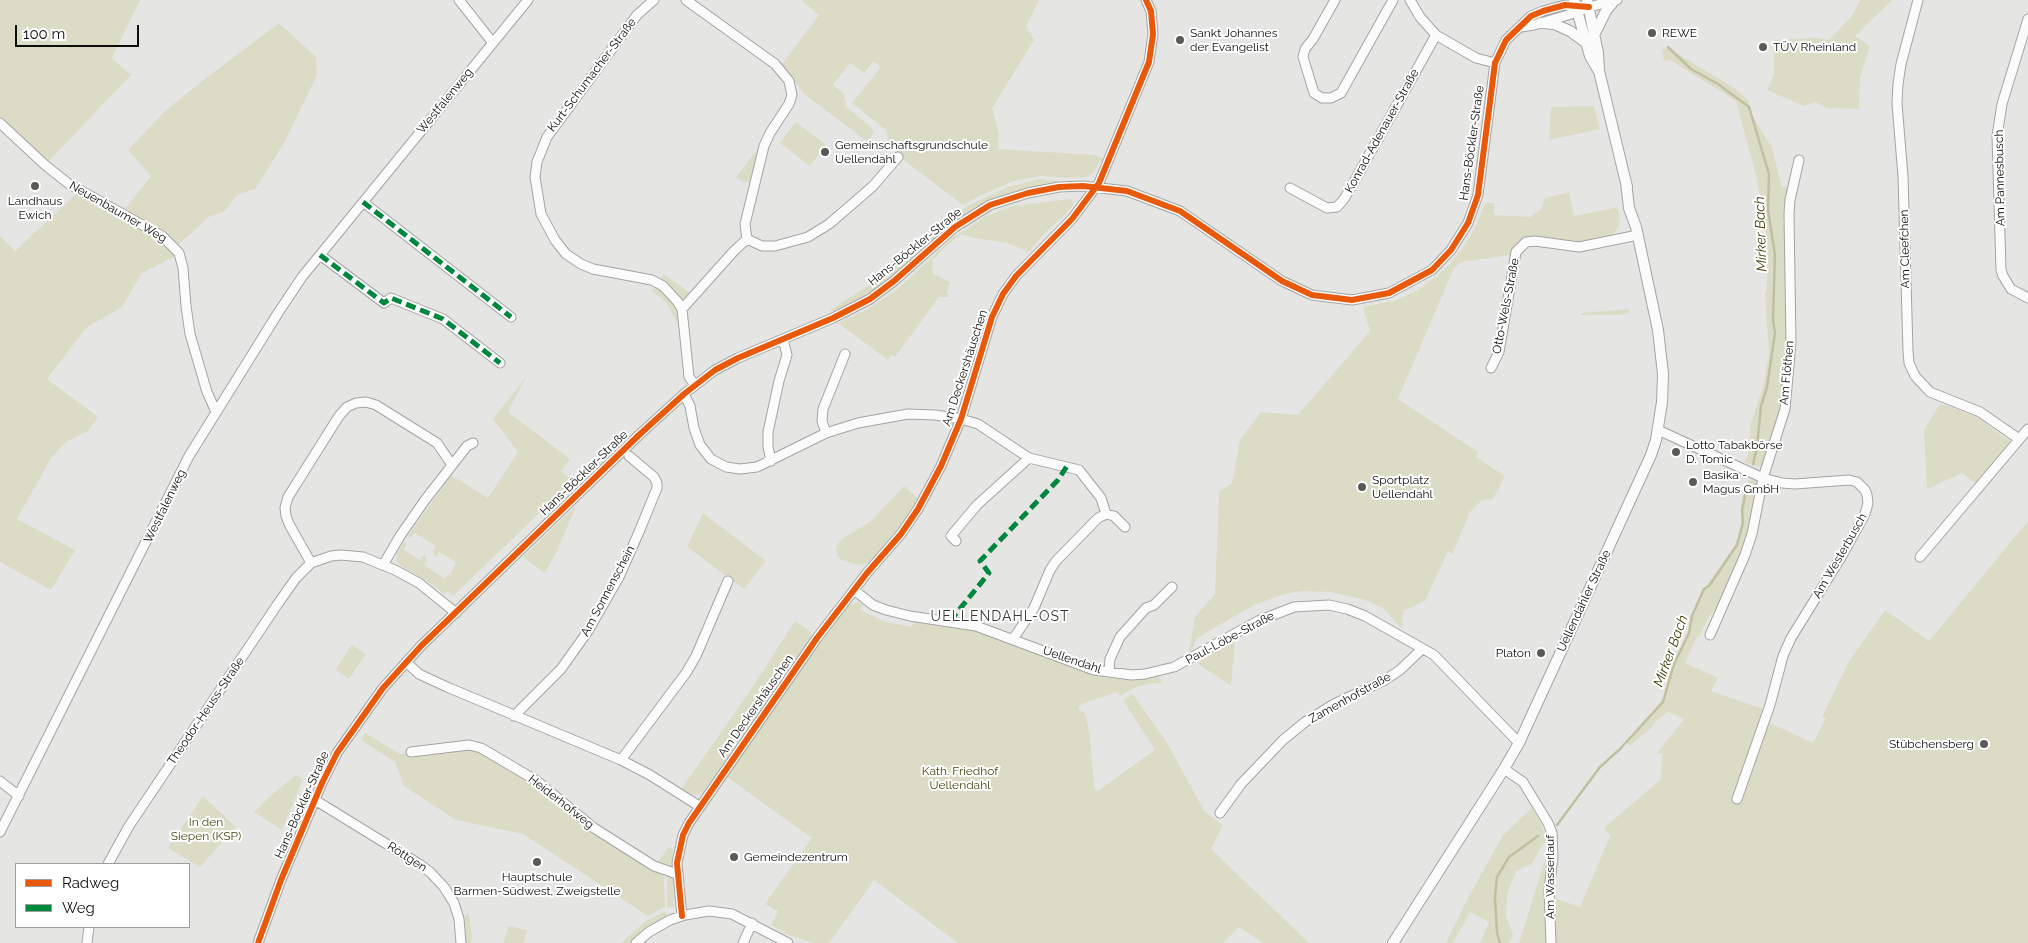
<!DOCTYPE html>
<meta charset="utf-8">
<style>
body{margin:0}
#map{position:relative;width:2028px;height:943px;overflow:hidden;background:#e5e6e3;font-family:Raleway,sans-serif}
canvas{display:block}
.legend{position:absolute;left:15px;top:863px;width:175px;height:65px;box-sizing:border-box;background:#fff;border:1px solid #9e9e9e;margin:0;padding:6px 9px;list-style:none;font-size:15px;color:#0d0d0c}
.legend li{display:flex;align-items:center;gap:10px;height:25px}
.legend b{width:25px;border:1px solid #9e9e9e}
.scale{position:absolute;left:15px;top:25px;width:124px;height:22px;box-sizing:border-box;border:2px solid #0d0d0c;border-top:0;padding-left:6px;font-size:15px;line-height:18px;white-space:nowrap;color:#0d0d0c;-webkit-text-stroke:4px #fff;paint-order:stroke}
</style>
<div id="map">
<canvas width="2028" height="943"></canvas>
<ul class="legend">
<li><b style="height:6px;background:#e8590c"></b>Radweg</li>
<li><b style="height:6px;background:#00873e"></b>Weg</li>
</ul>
<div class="scale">100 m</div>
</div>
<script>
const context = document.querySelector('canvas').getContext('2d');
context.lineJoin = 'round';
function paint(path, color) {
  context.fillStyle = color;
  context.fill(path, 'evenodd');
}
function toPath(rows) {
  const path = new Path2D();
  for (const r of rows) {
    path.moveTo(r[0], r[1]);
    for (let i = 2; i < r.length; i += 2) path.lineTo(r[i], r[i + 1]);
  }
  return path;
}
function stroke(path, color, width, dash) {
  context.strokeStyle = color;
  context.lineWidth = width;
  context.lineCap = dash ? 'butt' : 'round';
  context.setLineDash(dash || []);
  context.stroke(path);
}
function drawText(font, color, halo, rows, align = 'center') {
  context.font = font + ' Raleway,sans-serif';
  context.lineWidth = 4;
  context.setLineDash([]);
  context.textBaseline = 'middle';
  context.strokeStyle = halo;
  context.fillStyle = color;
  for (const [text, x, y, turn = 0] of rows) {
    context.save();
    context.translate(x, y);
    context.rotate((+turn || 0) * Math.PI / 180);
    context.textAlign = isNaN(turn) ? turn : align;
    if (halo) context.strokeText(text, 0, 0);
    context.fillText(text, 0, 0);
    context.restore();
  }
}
const green = toPath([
 [0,0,140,0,112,58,131,75,48,162,0,117],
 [801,0,1039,0,1026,26,1034,40,992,108,999,133,998,149,1095,155,1104,159,1102,161,1100,160,1094,172,1087,177,1067,178,1041,176,1014,181,981,195,963,205,901,158,888,138,886,130,852,103,881,67,874,61,864,73,850,63,833,85,844,94,846,104,845,106,869,125,874,132,868,142,804,94,782,64,819,15],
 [1860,0,1892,0,1855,36,1870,46,1860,78,1859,109,1827,108,1815,102,1804,106,1767,90,1774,75,1774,40,1815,38,1829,40,1852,16],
 [279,23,316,57,317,75,284,143,255,189,237,195,224,212,210,216,178,245,166,234,125,209,151,176,128,150,165,111,206,78],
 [1668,48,1736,89,1748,100,1752,115,1772,148,1782,187,1786,187,1789,191,1785,218,1783,221,1787,240,1787,356,1782,409,1764,464,1759,467,1744,462,1748,455,1751,423,1764,384,1769,353,1765,293,1767,289,1767,239,1757,179,1736,101,1670,60,1664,61,1662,49],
 [1594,106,1600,129,1549,140,1551,107],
 [796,122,826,145,810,166,780,143],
 [755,152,757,153,750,181,745,183,736,178],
 [1040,179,1059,181,1059,182,1011,193,976,207,949,225,888,281,845,307,834,312,830,310,887,274,942,223,967,206,1008,187],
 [1569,192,1574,216,1618,207,1620,223,1616,231,1609,237,1579,242,1529,237,1516,245,1510,255,1461,262,1454,268,1398,399,1478,452,1476,457,1505,476,1493,499,1482,500,1470,512,1452,554,1448,551,1425,601,1403,611,1402,629,1383,608,1365,600,1331,592,1301,591,1285,594,1254,605,1197,638,1191,651,1189,652,1195,617,1215,594,1219,492,1232,483,1240,440,1261,412,1298,415,1370,331,1363,307,1397,300,1418,290,1437,276,1450,264,1464,246,1474,230,1485,203,1494,203,1494,215,1530,217,1541,209,1545,198],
 [76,194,160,238,176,256,142,273,122,307,86,328,47,379,98,417,88,431,66,442,51,458,17,519,75,550,51,590,0,562,0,236,15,251],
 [1070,199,1073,201,1073,205,1067,213,1045,233,1029,252,1008,243,974,238,961,234,944,248,932,261,933,274,950,282,947,293,949,297,939,297,895,357,892,355,888,360,838,323,868,309,898,289,951,239,986,216,1013,206],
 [664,274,689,292,691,295,685,300,680,299,660,280],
 [659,287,670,298,675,307,680,328,666,302,651,290],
 [1629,309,1630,313,1618,315,1582,315,1581,313],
 [526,377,508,412,570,459,561,471,577,484,560,493,453,596,448,591,444,594,433,585,400,565,397,561,397,553,404,542,407,544,404,550,420,560,424,555,426,556,425,558,427,560,424,565,445,579,448,574,450,575,456,562,439,552,436,557,434,555,435,553,432,552,436,546,415,533,411,538,408,536,451,475,488,498,518,452,493,419],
 [1940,404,1953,407,1980,419,2009,441,2010,445,1977,484,1962,473,1927,489,1924,430],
 [1753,476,1758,483,1748,541,1719,604,1708,618,1699,637,1697,636,1685,663,1718,678,1711,691,1763,709,1762,719,1813,743,1826,718,1822,717,1848,663,1885,610,1929,641,2028,521,2028,943,1553,943,1551,897,1580,907,1610,836,1604,828,1661,779,1662,754,1656,754,1684,719,1668,712,1657,720,1647,733,1642,735,1630,746,1625,742,1662,700,1673,665,1688,632,1691,616,1702,589,1707,585,1736,544,1741,523,1742,499,1749,479,1751,481],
 [904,486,918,499,897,530,869,563,858,565,842,560,838,557,836,548,840,540,870,522],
 [576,506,557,551,545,573,523,557],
 [703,513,766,561,744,589,687,547],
 [858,602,863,604,860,610,886,622,912,627,914,620,974,630,1085,672,1106,678,1138,679,1158,676,1163,683,1148,684,1134,688,1120,696,1116,692,1079,705,1079,710,1085,713,1090,736,1094,787,1098,791,1155,750,1123,700,1133,694,1167,743,1205,812,1223,825,1211,849,1309,943,1263,943,1239,927,1223,943,958,943,874,880,829,943,813,943,789,935,771,925,778,911,765,904,812,838,727,777,846,607],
 [795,621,811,632,811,637,704,791,698,795,689,794,681,789,748,694],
 [1235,641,1231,686,1197,663],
 [352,645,366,654,349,679,335,670],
 [365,733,400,754,474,747,530,779,590,827,664,875,665,907,648,916,523,834,456,820,404,786,395,762,361,740],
 [296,775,303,779,282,830,254,812,267,799],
 [203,796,236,827,200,867,168,848],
 [1532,808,1541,824,1547,840,1542,845,1532,864,1516,871,1507,894,1506,916,1513,935,1509,943,1480,943,1489,922,1470,912,1453,943,1446,943,1468,898,1503,835],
 [668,848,673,849,671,870,656,865],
 [1551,858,1547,943,1519,943,1545,860],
 [667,876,673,878,674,907,669,908,667,906],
 [468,911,472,933,471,943,465,943,464,919],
 [665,911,667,916,643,930,629,943,621,943,646,921],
 [508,926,527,930,524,943,504,943]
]);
const stream = toPath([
 [1668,47,1691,69,1718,84,1749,107,1769,174,1768,210,1775,255,1773,320,1775,333,1767,387,1761,406,1757,447,1753,464],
 [1557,825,1600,767,1620,749,1663,702,1674,664,1689,633,1692,616,1704,589,1709,586,1737,545,1743,523,1742,510,1747,487],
 [1500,943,1497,933,1495,897,1497,877,1509,857,1538,836]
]);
const minor = toPath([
 [459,0,493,43],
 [654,0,637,15,547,137,537,162,535,177,541,214,555,240,566,254,581,264,593,269,652,280,663,286,677,301,682,309,689,377,695,385],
 [1335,0,1313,39,1305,49,1303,57,1314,93,1322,98,1331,98,1341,93,1393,0],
 [1410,0,1420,17,1436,35,1476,58,1495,63],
 [1918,0,1901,64,1898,84,1897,104,1903,176,1908,351,1909,363,1915,376,1930,392,1980,412,2019,439],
 [2028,19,2002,104,1997,136,2001,270,2003,276,2011,289,2028,298],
 [1521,27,1534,25,1568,15,1589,7,1617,0],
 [0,123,45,165,69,184,162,236,179,253,183,268,186,306,190,334,207,392,216,412],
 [1290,188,1327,208,1337,207,1344,199,1354,182,1436,35],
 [363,202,511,317],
 [747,239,762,246,775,246,808,237,829,224,857,200,873,186,898,157],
 [320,255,384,303,391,298,443,319,500,363],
 [682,309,734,251,747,239,745,224,764,146,770,133,789,104,792,95,789,81,775,64,686,0],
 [1491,368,1499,352,1516,252,1526,242,1535,241,1579,247,1638,235],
 [684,394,690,406,694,428,700,445,711,459,726,467,740,469,757,467,826,433,858,423,908,414,935,415,961,419,978,424,1029,458,1079,470,1101,498,1106,514],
 [1658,430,1763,478,1782,483,1795,484,1849,480,1857,482,1865,490,1867,495,1868,503,1865,514,1840,559,1791,638,1783,656,1770,705,1737,799],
 [826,433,822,421,823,409,845,354],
 [771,461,768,447,768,432,779,381,787,355,783,339],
 [956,541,951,536,977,505,1029,458],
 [1920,557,2028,429],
 [311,563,289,524,286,516,285,508,288,497,339,416,347,407,356,403,366,402,376,405,437,443,452,465],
 [383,565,400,536,425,500,467,446,473,443],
 [854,590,873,605,886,610,910,616,976,626,1094,670,1132,675,1145,674,1174,667,1258,621,1294,607,1329,605,1347,609,1365,616,1434,655,1519,743],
 [1710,635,1745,555,1752,534,1763,478,1785,409,1791,343,1789,214,1790,200,1799,160],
 [1013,639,1034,608,1050,570,1056,561,1098,518,1106,514,1114,516,1125,527],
 [406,662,419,674,447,687,621,760,650,775,699,806],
 [1109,672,1110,659,1120,637,1146,608,1154,605,1172,587],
 [514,716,561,669,588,631,619,577,639,532,657,488,657,483,654,477,629,456],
 [411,752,469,745,481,748,537,781,594,828,654,866,677,874],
 [621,760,686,673,696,656,728,581],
 [1504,769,1523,782,1548,823,1552,833,1553,857,1549,890,1551,943],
 [0,781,19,796],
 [315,800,419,864,430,872,444,887,454,903,459,919,461,943],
 [1220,813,1241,784,1283,740,1305,722,1334,704,1385,680,1400,670,1421,650],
 [0,832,189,456,278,313,302,277,528,0],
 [108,864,129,826,277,605,296,578,311,563,331,556,341,555,363,557,395,570,419,583,456,613],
 [682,916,677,863,683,835,689,823,817,638,867,573,901,534,918,509,941,466,961,419,992,317,1003,294,1016,276,1072,219,1099,183,1149,62,1153,34,1151,11,1146,0],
 [87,943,89,927],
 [258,943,281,880,322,783,337,753,383,688,421,646,639,435,684,394,715,370,738,358,833,318,870,299,894,281,955,227,990,205,1028,193,1059,187,1083,186,1127,191,1180,211,1282,281,1312,295,1352,300,1389,293,1432,270,1451,250,1468,223,1478,195,1495,63,1506,40,1531,16,1543,11,1565,5,1589,7],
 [636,943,649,932,670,920,685,915,709,911,732,914,788,943],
 [743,943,752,923]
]);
const major = toPath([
 [1574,0,1590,56,1598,70],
 [1587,0,1598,53,1599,71,1627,187],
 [1541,23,1554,24,1570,31,1585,42],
 [1594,35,1606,11,1614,1],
 [1393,943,1504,769,1519,743,1651,455,1656,440,1662,402,1663,374,1658,330,1636,227,1629,208,1626,182]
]);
const quiet = toPath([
 [363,202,511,317],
 [320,255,384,303,391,298,443,319,500,363],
 [950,621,989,573,980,561,1058,480,1067,466]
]);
const cycleway = toPath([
 [682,916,677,863,683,835,689,823,817,638,867,573,901,534,918,509,941,466,961,419,992,317,1003,294,1016,276,1072,219,1099,183,1149,62,1153,34,1151,11,1146,0],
 [258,943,281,880,322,783,337,753,383,688,421,646,639,435,684,394,715,370,738,358,833,318,870,299,894,281,955,227,990,205,1028,193,1059,187,1083,186,1127,191,1180,211,1282,281,1312,295,1352,300,1389,293,1432,270,1451,250,1468,223,1478,195,1495,63,1506,40,1531,16,1543,11,1565,5,1589,7]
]);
const markers = [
 [1652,33,5,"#595957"],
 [1180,40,5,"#595957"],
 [1763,47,5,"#595957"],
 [825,152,5,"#595957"],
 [35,186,5,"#595957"],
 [1676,452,5,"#595957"],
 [1693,482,5,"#595957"],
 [1362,487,5,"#595957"],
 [1541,653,5,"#595957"],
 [1984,744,5,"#595957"],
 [734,857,5,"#595957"],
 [537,862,5,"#595957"]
];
const poiNames = [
 ["Sankt Johannes",1190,33],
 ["der Evangelist",1190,47],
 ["REWE",1662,33],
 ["TÜV Rheinland",1773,47],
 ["Gemeinschaftsgrundschule",835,145],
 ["Uellendahl",835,159],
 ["Landhaus",35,201,"center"],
 ["Ewich",35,215,"center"],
 ["Lotto Tabakbörse",1686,445],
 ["D. Tomic",1686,459],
 ["Basika -",1703,475],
 ["Magus GmbH",1703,489],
 ["Sportplatz",1372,480],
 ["Uellendahl",1372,494],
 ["Platon",1531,653,"right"],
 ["Stübchensberg",1974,744,"right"],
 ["Gemeindezentrum",744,857],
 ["Hauptschule",537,877,"center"],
 ["Barmen-Südwest, Zweigstelle",537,891,"center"]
];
const streetNames = [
 ["Kurt-Schumacher-Straße",592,75,-53],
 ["Westfalenweg",445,101,-51],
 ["Konrad-Adenauer-Straße",1382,131,-61],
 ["Hans-Böckler-Straße",1472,143,-82],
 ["Am Pannesbusch",2000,178,-91],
 ["Neuenbaumer Weg",118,212,30],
 ["Hans-Böckler-Straße",915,247,-39],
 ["Am Cleefchen",1905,249,-91],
 ["Otto-Wels-Straße",1506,306,-79],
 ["Am Deckershäuschen",965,368,-72],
 ["Am Flöthen",1787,373,-85],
 ["Hans-Böckler-Straße",584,473,-44],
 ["Westfalenweg",165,506,-64],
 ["Am Westerbusch",1840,556,-60],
 ["Am Sonnenschein",608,591,-62],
 ["Uellendahler Straße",1584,601,-65],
 ["Paul-Löbe-Straße",1230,638,-28],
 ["Uellendahl",1072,660,19],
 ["Zamenhofstraße",1350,698,-29],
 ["Am Deckershäuschen",756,706,-55],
 ["Theodor-Heuss-Straße",206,711,-56],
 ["Heiderhofweg",561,802,38],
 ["Hans-Böckler-Straße",302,805,-66],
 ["Röttgen",407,857,33],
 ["Am Wasserlauf",1550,877,-90]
];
const parkNames = [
 ["Kath. Friedhof",960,771],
 ["Uellendahl",960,785],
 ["In den",206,822],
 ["Siepen (KSP)",206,836]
];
const waterNames = [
 ["Mirker Bach",1761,234,-92],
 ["Mirker Bach",1671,651,-70]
];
const neighbourhoodNames = [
 ["UELLENDAHL-OST",1000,617]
];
paint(green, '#dbdcc6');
stroke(stream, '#bfc0a0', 2.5);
stroke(minor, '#a4a4a2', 11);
stroke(major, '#a4a4a2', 12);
stroke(minor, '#fbfbfb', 9);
stroke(major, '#fbfbfb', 10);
stroke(quiet, '#00873e', 5, [10, 5]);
stroke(cycleway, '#e8590c', 6);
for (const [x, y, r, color] of markers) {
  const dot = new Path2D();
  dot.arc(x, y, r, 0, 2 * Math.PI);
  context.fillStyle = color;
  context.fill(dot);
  stroke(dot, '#fff', 2);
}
drawText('12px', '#0d0d0c', '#fff', poiNames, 'left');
drawText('12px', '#0d0d0c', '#fff', streetNames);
drawText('12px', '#474711', '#fff', parkNames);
drawText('italic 14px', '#403f06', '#fff', waterNames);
context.letterSpacing = '1px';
drawText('14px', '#383834', '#fff', neighbourhoodNames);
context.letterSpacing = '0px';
</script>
